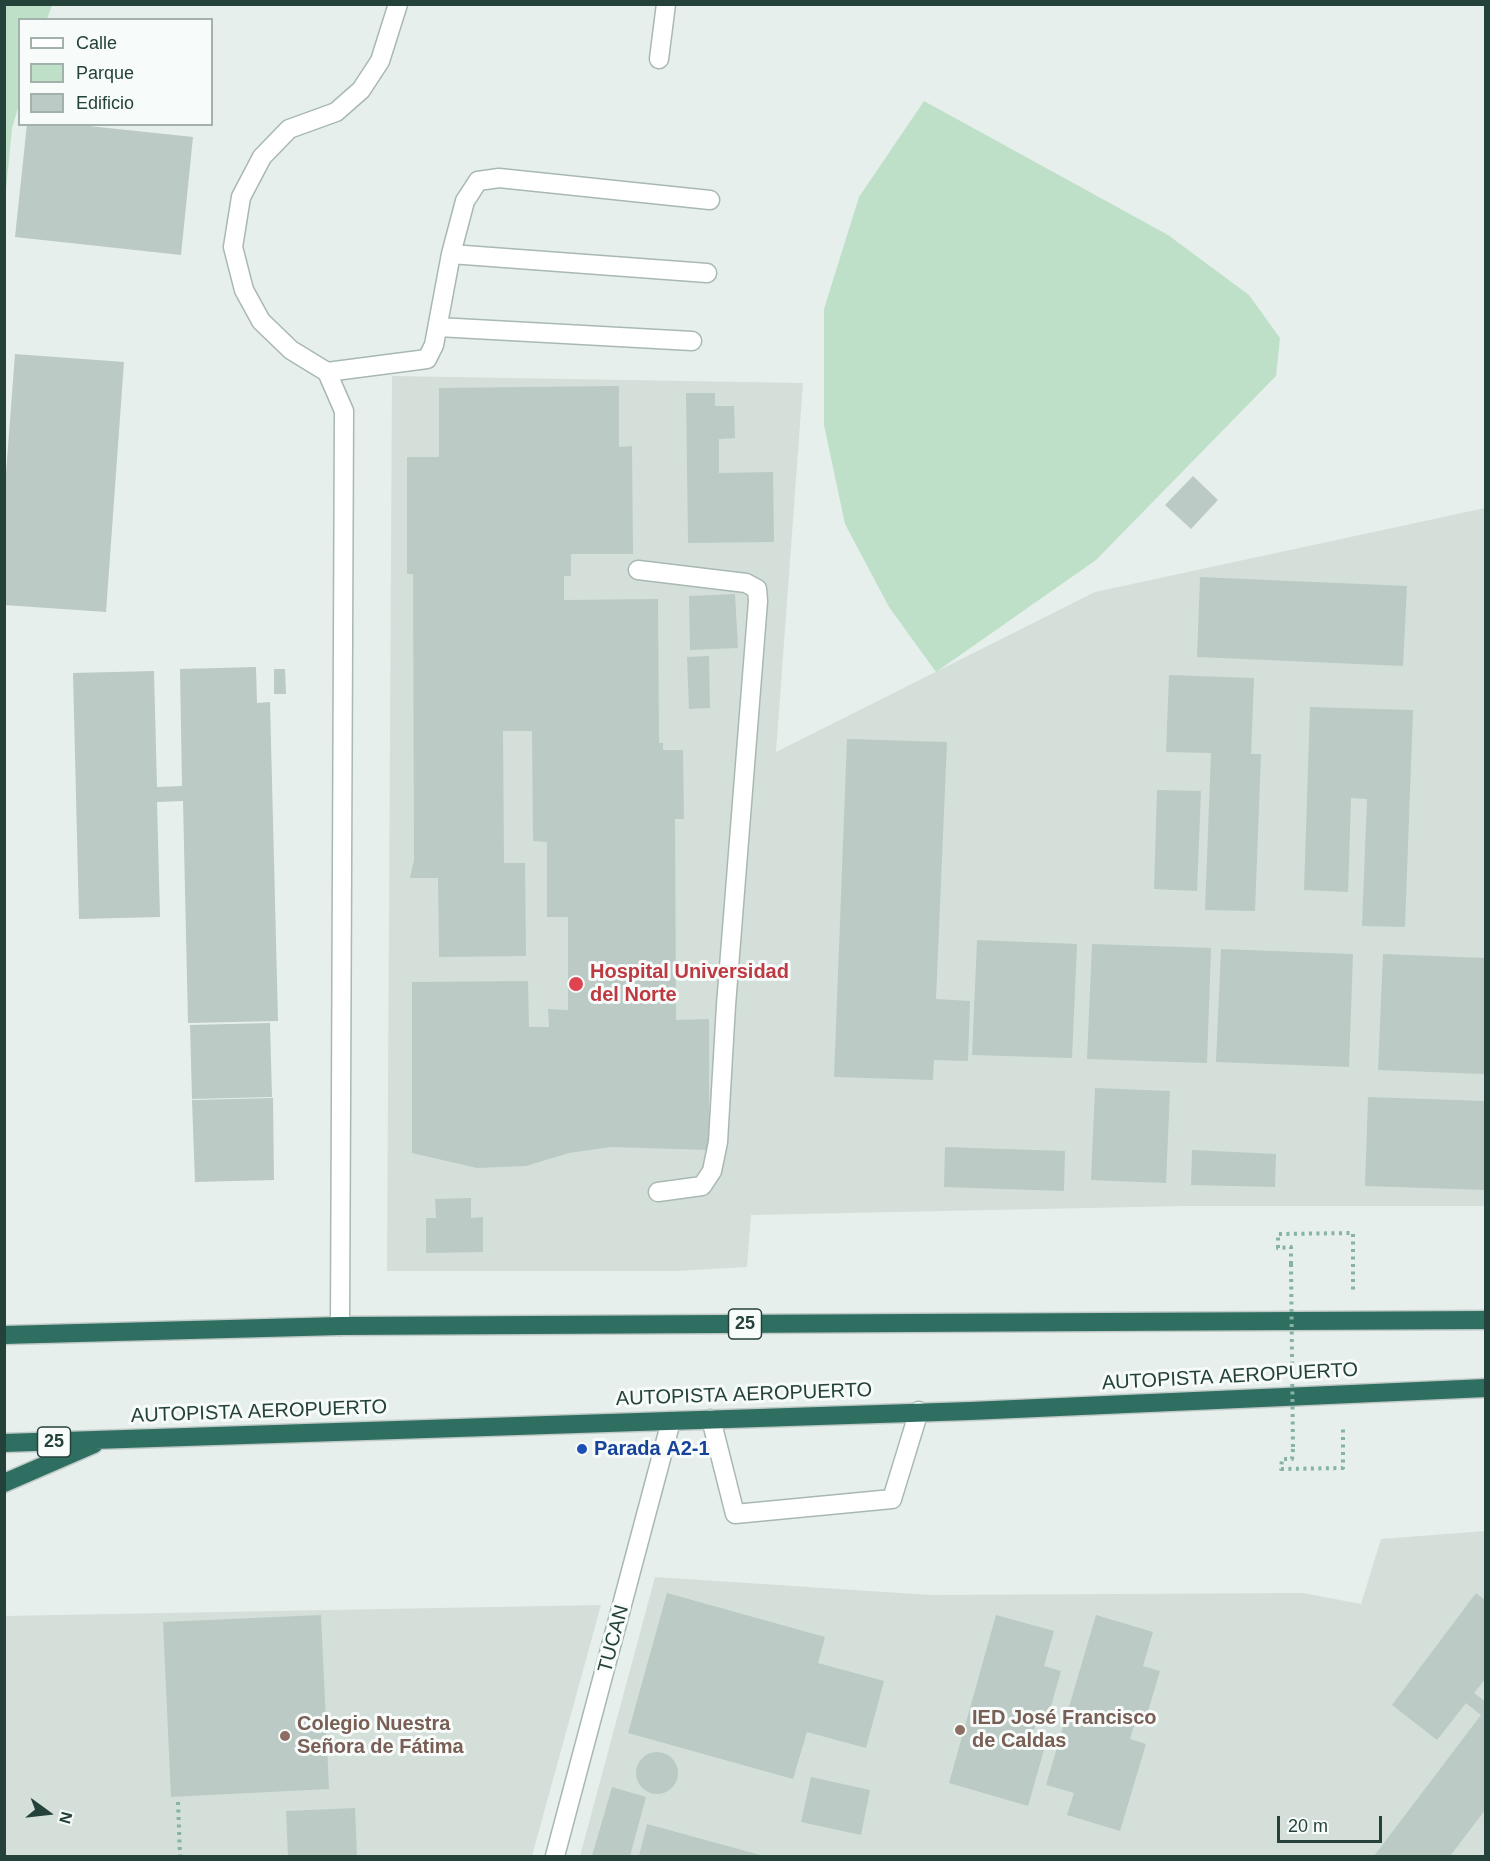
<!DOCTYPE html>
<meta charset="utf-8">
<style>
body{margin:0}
#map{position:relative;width:1490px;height:1861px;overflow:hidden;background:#e6efeb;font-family:Helvetica,sans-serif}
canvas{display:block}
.frame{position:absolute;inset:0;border:6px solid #24423a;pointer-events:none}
.legend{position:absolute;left:18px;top:18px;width:195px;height:108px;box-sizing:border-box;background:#f7fbf9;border:2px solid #a3b1ad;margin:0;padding:8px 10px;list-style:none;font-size:18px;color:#24423a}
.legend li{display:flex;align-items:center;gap:12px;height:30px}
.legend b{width:30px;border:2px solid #a3b1ad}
.north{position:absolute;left:18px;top:1783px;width:60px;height:60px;-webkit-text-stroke:4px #f7fbf9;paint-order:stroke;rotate:105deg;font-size:16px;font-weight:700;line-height:24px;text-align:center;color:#24423a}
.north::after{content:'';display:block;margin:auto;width:21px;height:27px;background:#24423a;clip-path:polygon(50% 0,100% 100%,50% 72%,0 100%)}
.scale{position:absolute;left:1277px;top:1816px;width:105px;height:27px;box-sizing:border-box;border:3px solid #24423a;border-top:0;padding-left:8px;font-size:18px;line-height:21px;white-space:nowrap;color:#24423a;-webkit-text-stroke:4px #f7fbf9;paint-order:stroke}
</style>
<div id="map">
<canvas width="1490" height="1861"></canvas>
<div class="frame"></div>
<ul class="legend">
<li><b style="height:8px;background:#fff"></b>Calle</li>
<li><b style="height:16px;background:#bfe0c8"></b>Parque</li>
<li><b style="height:16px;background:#bbcac4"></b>Edificio</li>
</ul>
<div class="north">N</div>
<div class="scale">20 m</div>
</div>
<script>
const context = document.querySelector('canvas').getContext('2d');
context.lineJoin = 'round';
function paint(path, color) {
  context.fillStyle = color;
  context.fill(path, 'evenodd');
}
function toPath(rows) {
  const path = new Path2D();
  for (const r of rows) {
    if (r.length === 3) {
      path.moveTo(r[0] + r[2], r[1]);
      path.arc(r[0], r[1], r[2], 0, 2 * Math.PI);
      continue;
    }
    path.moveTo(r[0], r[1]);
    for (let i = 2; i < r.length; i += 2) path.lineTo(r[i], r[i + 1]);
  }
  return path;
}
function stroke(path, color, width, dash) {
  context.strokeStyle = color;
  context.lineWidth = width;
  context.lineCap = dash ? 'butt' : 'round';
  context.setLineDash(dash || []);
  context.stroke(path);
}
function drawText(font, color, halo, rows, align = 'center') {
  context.font = font + ' Helvetica,sans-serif';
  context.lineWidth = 6;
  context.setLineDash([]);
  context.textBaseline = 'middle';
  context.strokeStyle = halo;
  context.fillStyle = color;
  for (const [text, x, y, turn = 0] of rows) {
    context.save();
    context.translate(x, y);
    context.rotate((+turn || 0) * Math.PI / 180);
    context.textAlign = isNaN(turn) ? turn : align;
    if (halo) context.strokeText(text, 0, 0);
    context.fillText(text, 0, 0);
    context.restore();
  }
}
const built = toPath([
 [392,376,803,383,776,752,1095,592,1485,508,1485,1206,1185,1206,751,1215,747,1267,677,1271,387,1271],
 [1485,1531,1485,1856,580,1856,655,1577,931,1595,1303,1593,1361,1604,1381,1539],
 [601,1605,532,1856,5,1856,4,1616]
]);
const green = toPath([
 [5,4,52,5,47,19,20,20,19,105,12,128,5,201],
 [924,101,1168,235,1249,295,1280,338,1276,376,1096,560,936,672,889,607,845,524,824,425,824,309,859,197]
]);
const building = toPath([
 [27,124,70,124,193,137,181,255,15,237],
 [15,354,124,362,106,612,4,605,4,500],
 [619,386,619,447,632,446,633,554,571,554,571,576,564,576,564,600,658,599,659,743,663,743,663,750,683,750,684,819,675,819,676,1020,709,1019,709,1150,611,1147,569,1153,526,1166,477,1168,412,1153,412,982,528,981,529,1027,549,1027,548,1009,568,1010,568,917,547,917,547,842,533,841,532,731,503,731,504,863,525,863,526,956,439,957,438,878,410,878,414,860,413,574,407,574,407,457,439,457,439,388],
 [686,393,715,393,715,406,734,406,735,438,719,439,719,473,773,472,774,542,688,543],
 [1193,476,1218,500,1191,529,1165,505],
 [1200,577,1407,586,1403,666,1197,657],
 [735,594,738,648,690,650,689,596],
 [709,656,710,708,689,709,687,657],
 [256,667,257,703,270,702,278,1021,188,1023,183,801,157,802,160,917,79,919,73,673,154,671,157,787,182,786,180,669],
 [274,669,285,669,286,694,274,694],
 [1169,675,1254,678,1251,754,1261,754,1255,911,1205,910,1211,753,1166,752],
 [1310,707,1413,710,1405,927,1362,926,1367,799,1351,798,1348,892,1304,890],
 [847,739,947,742,936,999,970,1001,968,1061,934,1060,933,1080,834,1077],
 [1157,790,1201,791,1197,891,1154,889],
 [977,940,1077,944,1072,1058,972,1055],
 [1092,944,1211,948,1207,1063,1087,1059],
 [1221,949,1353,954,1349,1067,1216,1062],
 [1383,954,1486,958,1484,1074,1378,1070],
 [270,1023,272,1097,192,1099,190,1025],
 [1095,1088,1170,1091,1166,1183,1091,1180],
 [1368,1097,1486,1101,1486,1190,1365,1186],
 [273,1098,274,1180,195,1182,192,1100],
 [945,1147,1065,1151,1064,1191,944,1187],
 [1192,1150,1276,1154,1275,1187,1191,1185],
 [471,1198,471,1218,483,1217,483,1252,426,1253,426,1218,436,1218,435,1199],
 [667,1593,825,1637,818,1663,884,1681,866,1748,807,1732,793,1779,628,1733],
 [1476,1593,1486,1601,1486,1678,1474,1693,1486,1702,1486,1809,1450,1856,1374,1856,1481,1715,1466,1703,1437,1740,1392,1705],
 [321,1615,329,1789,171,1797,163,1622],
 [996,1615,1054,1631,1044,1666,1061,1671,1046,1724,1036,1722,1032,1738,1046,1743,1028,1806,949,1783],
 [1096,1615,1153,1632,1143,1666,1160,1671,1144,1725,1135,1722,1130,1739,1146,1744,1120,1831,1067,1815,1074,1793,1046,1785],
 [657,1773,21],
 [811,1777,870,1790,861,1835,801,1822],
 [612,1787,646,1797,630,1856,592,1856],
 [355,1808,357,1856,288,1856,286,1811],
 [647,1824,764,1856,639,1856]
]);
const path = toPath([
 [1291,1264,1291,1247,1278,1248,1278,1234,1353,1233,1353,1291],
 [1293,1449,1292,1459,1282,1459,1281,1469,1343,1468,1343,1428],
 [178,1802,180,1856]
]);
const minor = toPath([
 [659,59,666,4],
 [451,254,707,273],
 [438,327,692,341],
 [327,372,427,359,434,345,451,254,465,201,478,181,499,178,710,200],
 [638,570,746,583,757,589,758,601,726,1005,718,1142,712,1171,702,1186,658,1192],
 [340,1326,344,411,327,372,291,350,261,321,244,290,233,247,241,197,262,157,289,129,336,112,361,90,380,61,398,4],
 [711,1419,735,1514,892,1499,919,1411],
 [555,1856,671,1421]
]);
const highway = toPath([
 [4,1335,340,1326,1486,1320],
 [4,1443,970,1411,1486,1388],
 [4,1483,94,1444]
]);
const pathBridge = toPath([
 [1291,1264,1293,1449]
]);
const markers = [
 [576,984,8,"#e0444e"],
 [582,1449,6,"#1a4fb4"],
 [960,1730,6,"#8d6e63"],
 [285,1736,6,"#8d6e63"]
];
const shields = [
 [745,1324,33],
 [54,1442,33]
];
const shieldNames = [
 ["25",745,1324],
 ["25",54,1442]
];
const healthNames = [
 ["Hospital Universidad",590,972],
 ["del Norte",590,995]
];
const streetNames = [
 ["AUTOPISTA AEROPUERTO",1230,1377,-3],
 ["AUTOPISTA AEROPUERTO",744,1395,-2],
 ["AUTOPISTA AEROPUERTO",259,1412,-2],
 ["TUCAN",614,1639,-75]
];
const transitNames = [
 ["Parada A2-1",594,1449]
];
const educationNames = [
 ["IED José Francisco",972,1718],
 ["de Caldas",972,1741],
 ["Colegio Nuestra",297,1724],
 ["Señora de Fátima",297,1747]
];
paint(built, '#d4dfda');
paint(green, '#bfe0c8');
paint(building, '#bbcac4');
stroke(minor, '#a8b8b2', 21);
stroke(highway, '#c2cac8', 21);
stroke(path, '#86b3a5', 4, [3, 4.5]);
stroke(minor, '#fff', 18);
stroke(highway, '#2f6f62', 18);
stroke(pathBridge, '#86b3a5', 4, [3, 4.5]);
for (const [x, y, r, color] of markers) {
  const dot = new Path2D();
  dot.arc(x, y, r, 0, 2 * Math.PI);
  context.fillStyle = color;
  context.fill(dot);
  stroke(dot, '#f7fbf9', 2);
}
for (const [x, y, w] of shields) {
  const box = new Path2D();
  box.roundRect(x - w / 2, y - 15, w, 30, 4.5);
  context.fillStyle = '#f7fbf9';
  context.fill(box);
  stroke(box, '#24423a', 1.5);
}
drawText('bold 18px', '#24423a', null, shieldNames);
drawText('bold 20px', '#be3a42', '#f7fbf9', healthNames, 'left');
drawText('20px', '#24423a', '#f7fbf9', streetNames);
drawText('bold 20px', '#164399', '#f7fbf9', transitNames, 'left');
drawText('bold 20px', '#785e54', '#f7fbf9', educationNames, 'left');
</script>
